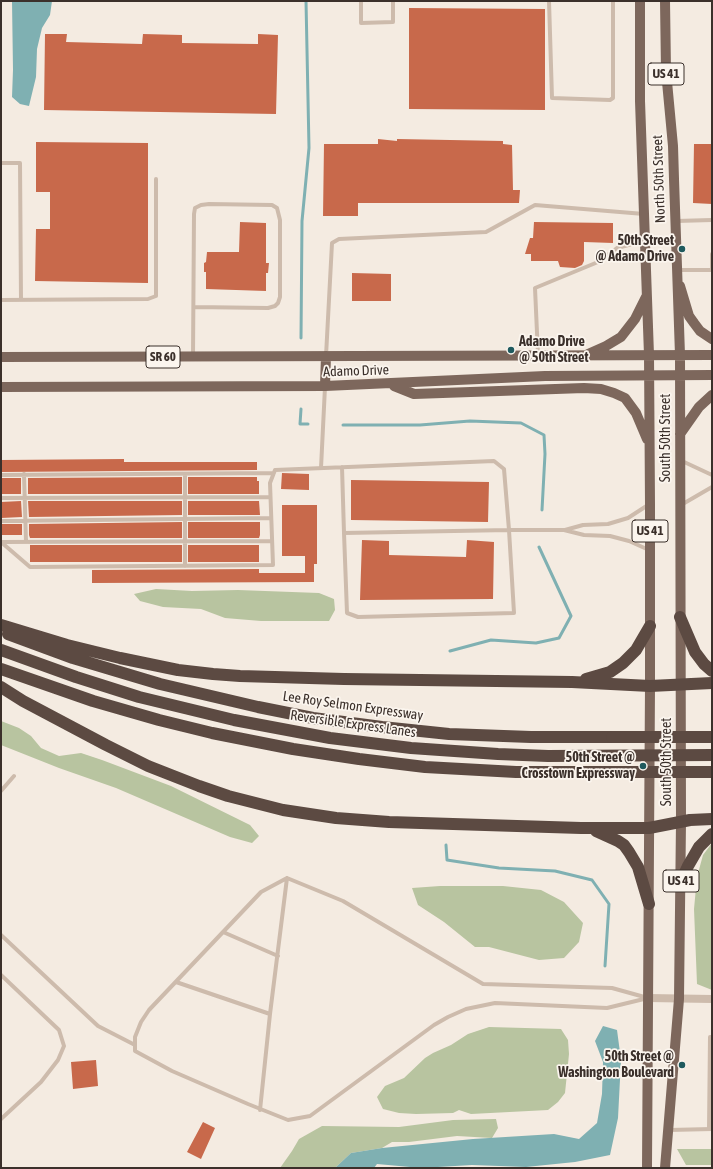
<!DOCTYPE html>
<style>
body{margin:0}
#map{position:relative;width:713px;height:1169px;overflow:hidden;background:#f4ebe1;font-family:"Asap Condensed",sans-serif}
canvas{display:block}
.frame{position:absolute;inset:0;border:2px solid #3b302b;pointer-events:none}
</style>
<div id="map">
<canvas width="713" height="1169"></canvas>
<div class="frame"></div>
</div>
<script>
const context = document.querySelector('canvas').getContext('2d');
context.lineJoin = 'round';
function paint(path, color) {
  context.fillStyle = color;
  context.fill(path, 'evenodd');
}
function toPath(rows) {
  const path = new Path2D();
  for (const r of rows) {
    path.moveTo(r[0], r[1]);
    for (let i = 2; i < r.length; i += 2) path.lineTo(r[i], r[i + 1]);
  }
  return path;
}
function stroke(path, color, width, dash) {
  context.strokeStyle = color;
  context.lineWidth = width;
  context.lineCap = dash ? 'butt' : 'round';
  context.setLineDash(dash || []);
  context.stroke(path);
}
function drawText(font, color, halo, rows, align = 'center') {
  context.font = font + ' "Asap Condensed",sans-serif';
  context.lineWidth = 3.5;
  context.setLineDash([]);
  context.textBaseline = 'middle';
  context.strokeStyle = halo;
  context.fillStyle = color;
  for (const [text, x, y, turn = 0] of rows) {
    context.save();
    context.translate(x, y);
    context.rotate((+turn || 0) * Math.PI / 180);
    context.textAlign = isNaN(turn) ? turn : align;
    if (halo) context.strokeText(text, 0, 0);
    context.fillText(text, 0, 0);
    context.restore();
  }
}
const green = toPath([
 [156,589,192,591,238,590,319,593,334,599,335,610,329,621,261,621,225,618,201,609,163,607,140,601,134,594],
 [1,721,19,728,31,736,41,748,59,756,81,753,102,760,171,786,250,825,259,836,252,843,230,837,116,788,59,768,1,745],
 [712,843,712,990,697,984,694,909,697,877,703,855],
 [440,886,503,886,541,890,564,902,583,923,579,942,564,958,539,960,489,947,475,947,444,922,418,905,412,888],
 [489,1027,561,1029,568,1040,569,1054,565,1093,558,1102,548,1110,471,1114,459,1110,453,1113,416,1114,399,1113,383,1109,377,1097,385,1086,404,1078,425,1058,433,1053,451,1045,468,1034],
 [496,1119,498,1128,492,1138,457,1136,409,1142,392,1142,382,1148,351,1153,335,1168,280,1168,292,1151,299,1139,322,1126,399,1127,453,1120],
 [677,1149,712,1149,712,1165,686,1165]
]);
const water = toPath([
 [12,1,52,1,50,15,42,28,37,49,36,77,29,106,20,104,12,97,13,70],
 [603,1026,617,1030,621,1060,618,1118,610,1155,575,1162,526,1167,472,1165,421,1168,377,1164,374,1168,335,1168,351,1153,382,1148,473,1139,554,1134,579,1139,597,1123,602,1094,603,1062,595,1041]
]);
const stream = toPath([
 [301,338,302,221,309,148,306,1],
 [301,409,300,424,308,424],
 [343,425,420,425,470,421,521,423,544,435,545,454,542,510],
 [450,651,491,640,536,643,559,638,571,616,539,547],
 [446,845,447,860,499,868,555,871,592,880,609,904,605,966]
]);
const building = toPath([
 [409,8,545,9,545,110,409,109],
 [45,34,67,34,66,42,142,44,143,34,182,35,182,43,258,44,258,34,278,35,276,114,44,110],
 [378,139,397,141,397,139,503,141,503,144,512,145,513,190,520,190,519,203,358,203,358,216,323,216,324,144,378,144],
 [36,142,148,143,148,283,35,281,36,229,50,229,50,192,36,192],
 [694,144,712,144,712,204,693,203],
 [240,222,266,223,266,263,269,263,268,273,266,273,266,291,206,289,206,272,204,272,204,263,206,262,207,252,239,252],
 [534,222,613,223,613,243,584,242,584,261,582,265,575,268,560,267,558,261,531,261,531,254,525,254,530,238,533,238],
 [352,273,391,274,391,301,352,301],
 [124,459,124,462,257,462,257,470,1,472,1,460],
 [282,473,309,474,309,490,281,489],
 [182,477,182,494,28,494,28,478],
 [188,477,257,477,257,481,259,481,259,494,188,494],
 [1,478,21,478,21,494,1,494],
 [351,480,489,482,488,522,351,520],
 [21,501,22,517,1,518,1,502],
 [28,501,182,501,182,515,29,517],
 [188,501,259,501,260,515,188,515],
 [282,505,317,505,317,564,314,564,314,582,92,583,92,570,259,569,259,573,305,573,305,556,282,556],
 [182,522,182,538,30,538,29,535,29,524],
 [188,522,260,522,260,535,259,538,188,538],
 [1,524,22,524,22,535,1,535],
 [362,540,389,541,389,555,466,557,467,540,494,542,493,599,360,600],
 [30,545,182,545,182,562,30,562],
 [188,545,259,545,259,562,188,562],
 [96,1060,98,1086,73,1089,71,1062],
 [203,1122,215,1128,201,1159,187,1152]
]);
const service = toPath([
 [361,1,361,23,393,22,393,1],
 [549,1,552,98,610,100,613,98,613,1],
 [1,163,20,163,21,300],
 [676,221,712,220],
 [712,254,712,269],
 [677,270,712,270],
 [1,300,148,299,156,296,156,179],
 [538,355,535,288,598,262,617,248,644,241],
 [193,356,194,214,195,208,201,205,209,204,272,205,277,208,280,220,280,297,278,303,275,306,268,308,194,307],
 [326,356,332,243,339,239,486,232,535,205,644,214],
 [682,461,712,475],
 [342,467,344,533,347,613,358,617,514,613,509,530,344,533],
 [321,468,325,387],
 [24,474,26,542],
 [185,474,185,566],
 [1,475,274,473],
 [1,498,270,497],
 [681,505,712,487],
 [1,521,271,518],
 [565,530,583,525,608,524,628,518,648,505],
 [1,542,30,567,273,565,270,483,275,470,494,461,504,469,509,530,564,530,584,535,610,536,629,541,649,550],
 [2,542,272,541],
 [1,791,14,776],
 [287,878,343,901,483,984,612,988,648,998,607,1008,495,1003,466,1009,448,1017,434,1025,310,1116,288,1120,248,1104,172,1071,135,1051,135,1037,141,1022,149,1010,261,892,287,878],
 [223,932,278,956],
 [1,935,98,1026,135,1045],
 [1,975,59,1030,64,1046,58,1060,41,1082,1,1119],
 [176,982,270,1014],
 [260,1110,270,1014,287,878],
 [709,1129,710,1037,712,1037],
 [669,1130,712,1129]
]);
const minor = toPath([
 [648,998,712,999]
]);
const primary = toPath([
 [640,1,640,101,649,355,650,504,650,686,647,1168],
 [665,1,666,71,673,146,674,179,680,355,681,821,679,999,665,1168],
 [680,286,689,316,694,323,700,331,712,339],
 [588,354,606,346,621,337,635,319,646,297],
 [1,357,712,355],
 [325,386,326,356],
 [394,386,414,394,584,388,601,389,614,393,625,398,636,413,647,439],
 [1,387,325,386,545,376,712,375],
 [680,434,699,407,712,395]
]);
const motorway = toPath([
 [680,617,695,652,704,664,712,671],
 [1,625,67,645,120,658,178,670,213,674,240,676,344,679,572,682,650,686,712,683],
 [8,634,73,658,160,684,258,707,313,718,382,727,449,734,531,737,612,737],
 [1,669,93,701,159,720,212,733,293,749,359,759,425,767,516,772,612,772],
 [586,679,610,672,623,663,636,650,650,626],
 [1,687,23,701,106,745,148,766,199,786,228,796,283,810,336,818,389,822,581,828,649,828,690,820,712,819],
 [596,831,618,841,624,845,629,852,638,867,649,904],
 [681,881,688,866,699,847,712,834]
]);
const motorwayBridge = toPath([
 [1,650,76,677,139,697,234,720,330,738,411,748,498,754,548,756,712,755],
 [612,737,712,737],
 [612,772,712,772]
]);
const markers = [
 [682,249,4,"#1f5a5e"],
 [511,350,4,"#1f5a5e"],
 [643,766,4,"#1f5a5e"],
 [682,1065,4,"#1f5a5e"]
];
const shields = [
 [666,74,36],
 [163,357,34],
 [650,531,36],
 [681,881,36]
];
const shieldNames = [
 ["US 41",666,74],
 ["SR 60",163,357],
 ["US 41",650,531],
 ["US 41",681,881]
];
const streetNames = [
 ["North 50th Street",659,179,-92],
 ["Adamo Drive",356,371,-2],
 ["South 50th Street",666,438,-90],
 ["Lee Roy Selmon Expressway",353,706,8],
 ["Reversible Express Lanes",353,724,8],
 ["South 50th Street",667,762,-90]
];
const poiNames = [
 ["50th Street",674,241],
 ["@ Adamo Drive",674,257],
 ["Adamo Drive",519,342,"left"],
 ["@ 50th Street",519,358,"left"],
 ["50th Street @",635,758],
 ["Crosstown Expressway",635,774],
 ["50th Street @",674,1057],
 ["Washington Boulevard",674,1073]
];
paint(green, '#b8c4a0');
paint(water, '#7fb0b2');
stroke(stream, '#7fb0b2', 3);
paint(building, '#c8694b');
stroke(service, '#cdbbac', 4);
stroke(minor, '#cdbbac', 8);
stroke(primary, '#7d675c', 10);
stroke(motorway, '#5c4a42', 12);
stroke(motorwayBridge, '#5c4a42', 12);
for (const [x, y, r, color] of markers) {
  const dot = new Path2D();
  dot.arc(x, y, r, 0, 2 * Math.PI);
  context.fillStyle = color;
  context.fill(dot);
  stroke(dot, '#fbf5ee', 1.5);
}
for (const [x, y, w] of shields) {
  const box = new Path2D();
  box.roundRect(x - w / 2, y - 11, w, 22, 3);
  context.fillStyle = '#fbf5ee';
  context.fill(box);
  stroke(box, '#3b302b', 1);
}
drawText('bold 13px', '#3b302b', null, shieldNames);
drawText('14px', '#3b302b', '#fbf5ee', streetNames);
drawText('bold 14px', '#3b302b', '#fbf5ee', poiNames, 'right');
</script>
